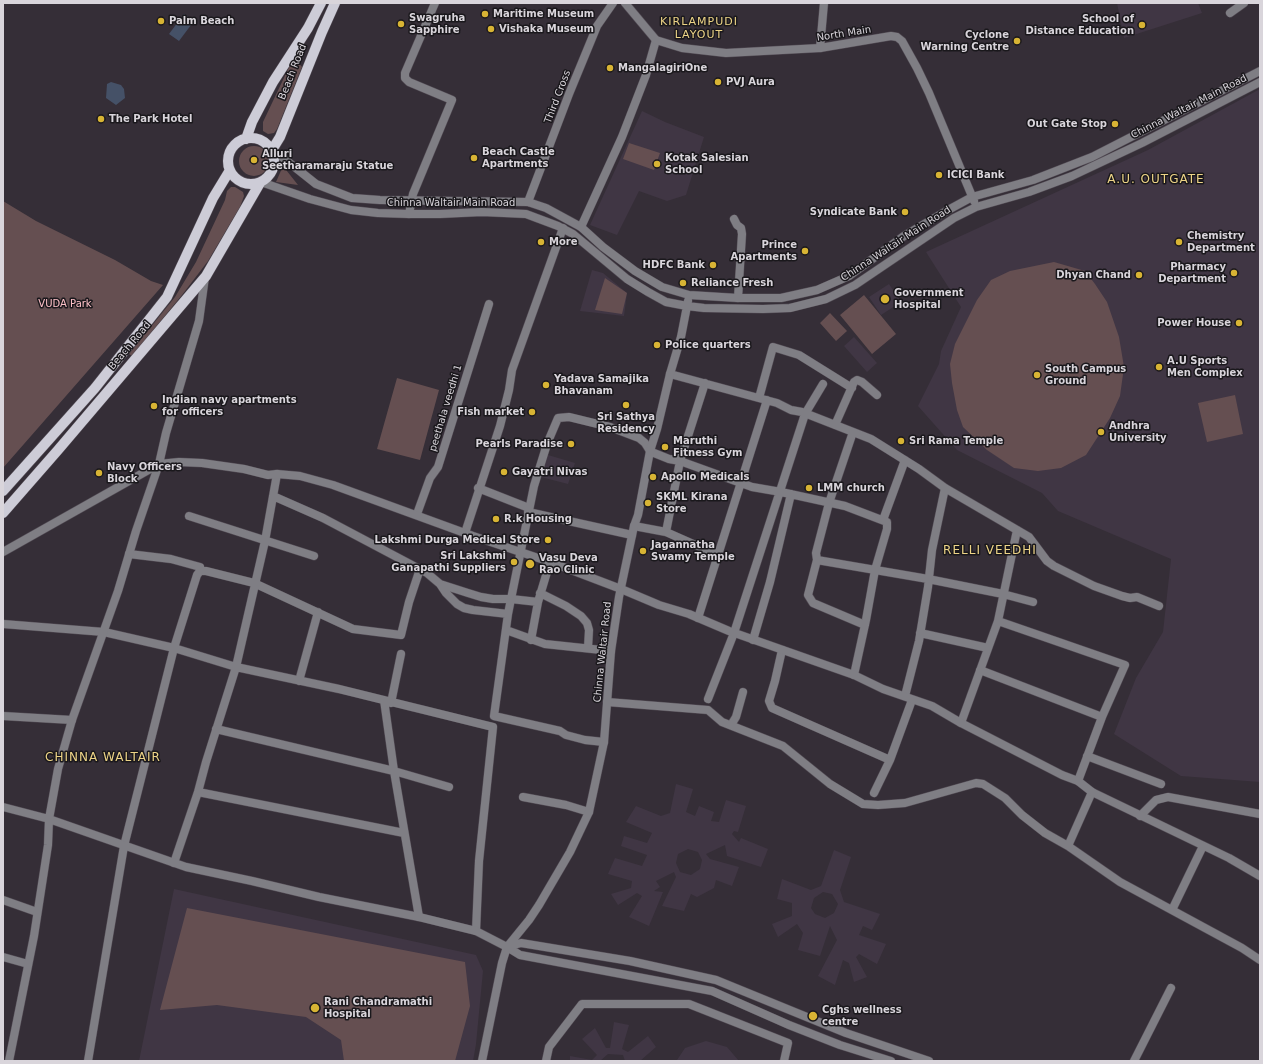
<!DOCTYPE html>
<style>
body{margin:0}
#map{position:relative;width:1263px;height:1064px;overflow:hidden;background:#352e37;font-family:"DejaVu Sans",sans-serif}
canvas{display:block}
.frame{position:absolute;inset:0;border:4px solid #d9d5db;pointer-events:none}
</style>
<div id="map">
<canvas width="1263" height="1064"></canvas>
<div class="frame"></div>
</div>
<script>
const context = document.querySelector('canvas').getContext('2d');
context.lineJoin = 'round';
function paint(path, color) {
  context.fillStyle = color;
  context.fill(path, 'evenodd');
}
function toPath(rows) {
  const path = new Path2D();
  for (const r of rows) {
    if (r.length === 3) {
      path.moveTo(r[0] + r[2], r[1]);
      path.arc(r[0], r[1], r[2], 0, 2 * Math.PI);
      continue;
    }
    path.moveTo(r[0], r[1]);
    for (let i = 2; i < r.length; i += 2) path.lineTo(r[i], r[i + 1]);
  }
  return path;
}
function stroke(path, color, width, dash) {
  context.strokeStyle = color;
  context.lineWidth = width;
  context.lineCap = dash ? 'butt' : 'round';
  context.setLineDash(dash || []);
  context.stroke(path);
}
function drawText(font, color, halo, rows, align = 'center') {
  context.font = font + ' "DejaVu Sans",sans-serif';
  context.lineWidth = 3;
  context.setLineDash([]);
  context.textBaseline = 'middle';
  context.strokeStyle = halo;
  context.fillStyle = color;
  for (const [text, x, y, turn = 0] of rows) {
    context.save();
    context.translate(x, y);
    context.rotate((+turn || 0) * Math.PI / 180);
    context.textAlign = isNaN(turn) ? turn : align;
    if (halo) context.strokeText(text, 0, 0);
    context.fillText(text, 0, 0);
    context.restore();
  }
}
const built = toPath([
 [1117,3,1198,3,1202,13,1124,38],
 [1260,89,1260,782,1181,776,1114,734,1136,678,1163,632,1171,559,1058,511,1042,493,957,450,918,406,939,364,941,351,961,307,926,252,1148,150],
 [642,111,665,122,704,137,686,195,667,201,639,191,617,235,590,225],
 [592,270,603,273,627,293,624,316,580,311],
 [889,284,901,302,881,315,869,297],
 [854,337,877,363,867,372,844,346],
 [548,455,575,463,568,484,541,477],
 [676,784,693,789,686,812,695,816,699,806,714,812,711,821,719,822,726,800,746,806,738,832,734,831,732,834,739,842,741,838,768,849,761,867,727,856,725,845,706,854,710,859,739,867,732,886,716,880,714,888,697,897,691,894,684,911,662,906,676,877,674,872,656,881,660,887,654,891,663,892,649,926,629,917,642,896,637,893,618,905,611,894,631,888,632,881,608,874,615,858,642,866,647,855,621,846,624,836,647,843,652,833,626,822,636,806,661,816,670,813],
 [688,849,698,852,702,860,700,869,691,875,680,872,676,863,678,854],
 [834,850,851,857,840,890,844,902,880,914,872,930,863,926,859,935,886,944,877,964,859,954,856,957,867,977,854,982,849,963,843,960,835,985,818,976,837,940,830,926,820,956,798,950,803,933,797,924,778,937,772,924,792,916,792,903,777,899,782,879,811,890,821,886],
 [823,892,832,894,838,904,834,913,825,918,815,914,811,908,814,898],
 [174,889,476,955,483,971,476,1044,473,1061,139,1061],
 [614,1022,629,1025,622,1049,628,1052,648,1036,656,1047,640,1061,625,1061,623,1055,608,1054,600,1061,570,1061,570,1056,592,1060,597,1055,582,1039,595,1028,606,1048,610,1048],
 [706,1041,727,1047,739,1061,679,1061,677,1060,685,1048]
]);
const green = toPath([
 [297,61,302,67,277,129,274,133,268,134,263,131,263,122,291,63],
 [629,143,660,153,654,170,623,159],
 [254,161,15],
 [283,166,298,185,276,182],
 [231,187,235,187,243,192,244,196,240,207,208,261,182,295,132,356,129,354,175,297,196,262,225,200,227,191],
 [3,201,36,221,115,260,151,281,163,285,3,468],
 [1054,262,1085,271,1095,284,1107,302,1119,337,1124,367,1120,396,1110,418,1086,455,1061,468,1038,471,1014,468,987,450,963,427,957,410,952,383,950,364,955,344,977,300,991,280,1010,271],
 [605,278,627,293,622,314,595,310],
 [864,295,896,334,872,354,840,315],
 [830,313,847,331,836,341,820,323],
 [397,378,439,390,420,460,377,449],
 [1235,395,1243,434,1207,442,1198,403],
 [187,908,465,962,470,1006,455,1061,344,1061,341,1040,306,1017,217,1005,160,1010]
]);
const water = toPath([
 [184,14,194,21,179,41,169,34],
 [111,82,121,85,124,89,125,98,116,105,106,98,107,84]
]);
const minor = toPath([
 [1230,13,1244,3],
 [820,48,824,3],
 [528,202,569,94,597,26,613,3],
 [409,214,413,194,452,100,409,82,405,78,405,73,435,3],
 [734,219,737,225,741,228,742,234,738,298],
 [581,227,622,137,646,75,656,40],
 [670,374,777,403,791,410,802,412,871,439,919,469,945,488,1029,537,1047,561,1054,566,1094,586,1122,596,1130,598,1137,597,1159,606],
 [705,383,680,461,752,487,781,492,845,506,887,522,887,529,875,570,866,620,854,675],
 [759,398,773,347,799,355,852,388],
 [835,425,854,382,857,380,862,382,877,395],
 [853,432,829,503,816,553,817,560,928,579,1003,594,1033,602],
 [478,488,529,508],
 [273,496,323,518,427,573,440,584,468,593,481,597,493,599,511,599,508,614,494,716,560,731,566,735,585,740,604,742],
 [528,512,632,535],
 [417,514,430,478,438,467,489,304],
 [189,516,314,556],
 [883,520,905,460],
 [634,526,666,532,718,555,698,618],
 [465,533,500,426,509,390,512,370,563,228],
 [129,554,171,559,200,567],
 [718,555,767,400],
 [817,560,808,595,813,603,865,625],
 [440,584,446,593,457,604,464,608,473,610,508,614],
 [540,593,566,606,581,616,587,623,589,630,588,648],
 [538,602,511,599,534,486,547,444,558,418,569,417,610,427,639,438,645,443,650,451,654,453,669,459,680,461,666,532],
 [998,621,1017,530],
 [3,624,104,632,174,648,236,667,339,689,493,727,479,861,476,931],
 [506,630,545,644,611,651],
 [920,633,988,648],
 [531,640,538,602,550,562],
 [753,640,770,582,791,494],
 [782,650,775,681,769,701,772,708,890,760],
 [980,670,1102,717],
 [299,681,318,612],
 [905,696,919,641,928,587,932,550,945,488],
 [708,699,734,633,805,414,823,384],
 [384,700,394,771,419,917],
 [607,702,708,710,722,722,783,746,830,784,863,804,878,805,905,803,976,783,983,784,1005,798,1022,815,1045,833,1068,846],
 [391,703,401,654],
 [3,716,72,720],
 [961,723,998,621,1125,665,1102,717,1078,781],
 [731,725,736,717,743,692],
 [216,729,394,771,449,787],
 [1087,756,1161,784],
 [198,792,404,833],
 [1092,792,1068,846,1120,882,1242,948,1260,960],
 [874,793,890,760,912,700],
 [523,797,566,805,589,812],
 [1140,816,1156,800,1168,797,1260,814],
 [124,846,174,648,197,575,200,571,206,571,254,583,353,629,401,635,409,602,420,569],
 [174,863,198,792,206,762,236,667,265,541,277,474],
 [3,900,37,912],
 [1172,910,1203,846],
 [3,957,28,964],
 [546,1061,549,1047,582,1004,689,1004,788,1043,784,1061],
 [1134,1061,1171,988]
]);
const tertiary = toPath([
 [625,3,656,40,682,48,726,53,820,48,891,36,897,37,902,41,917,68,929,93,974,201],
 [273,153,282,157,316,184,352,198,380,200,528,202,546,208,581,227,603,247,635,271,662,287,689,295,738,298,781,298,817,290,849,276,904,236,950,209,972,197,1033,180,1092,157,1260,71],
 [261,182,310,199,351,210,378,213,409,214,440,214,482,212,526,214,558,226,573,234,627,279,648,292,666,302,687,306,704,308,763,309,790,308,826,299,855,285,954,218,976,207,1029,192,1072,176,1142,143,1260,82],
 [3,552,159,464,179,462,202,463,244,469,268,475,277,474,300,476,333,485,473,536,550,562,621,589,659,605,689,614,729,631,854,675,883,689,932,706,961,723,1062,775,1078,781,1092,792,1229,858,1260,876],
 [3,807,49,819,186,867,252,881,319,897,419,917,476,931,507,947,520,955,712,991,789,1025,840,1045,891,1061],
 [507,947,521,943,630,961,716,980,846,1033,929,1061],
 [9,1061,34,936,48,845,49,819,58,769,72,720,118,591,136,531,159,464,166,433,199,321,205,277],
 [88,1061,124,846],
 [482,1061,502,963,507,947,529,920,539,905,570,852,589,812,604,742,611,651,619,597,634,526,638,515,650,451,657,429,670,374,681,337,688,301]
]);
const primary = toPath([
 [251,161,23],
 [246,139,252,122,273,82,308,28,321,3],
 [272,150,280,137,322,32,335,3],
 [3,491,95,388,167,297,213,198,230,170],
 [3,513,58,450,206,276,260,183]
]);
const markers = [
 [485,14,4,"#d8b434"],
 [161,21,4,"#d8b434"],
 [401,24,4,"#d8b434"],
 [1142,25,4,"#d8b434"],
 [491,29,4,"#d8b434"],
 [1017,41,4,"#d8b434"],
 [610,68,4,"#d8b434"],
 [718,82,4,"#d8b434"],
 [101,119,4,"#d8b434"],
 [1115,124,4,"#d8b434"],
 [474,158,4,"#d8b434"],
 [254,160,4,"#d8b434"],
 [657,164,4,"#d8b434"],
 [939,175,4,"#d8b434"],
 [905,212,4,"#d8b434"],
 [541,242,4,"#d8b434"],
 [1179,242,4,"#d8b434"],
 [805,251,4,"#d8b434"],
 [713,265,4,"#d8b434"],
 [1234,273,4,"#d8b434"],
 [1139,275,4,"#d8b434"],
 [683,283,4,"#d8b434"],
 [885,299,5,"#d8b434"],
 [1239,323,4,"#d8b434"],
 [657,345,4,"#d8b434"],
 [1159,367,4,"#d8b434"],
 [1037,375,4,"#d8b434"],
 [546,385,4,"#d8b434"],
 [626,405,4,"#d8b434"],
 [154,406,4,"#d8b434"],
 [532,412,4,"#d8b434"],
 [1101,432,4,"#d8b434"],
 [901,441,4,"#d8b434"],
 [571,444,4,"#d8b434"],
 [665,447,4,"#d8b434"],
 [504,472,4,"#d8b434"],
 [99,473,4,"#d8b434"],
 [653,477,4,"#d8b434"],
 [809,488,4,"#d8b434"],
 [648,503,4,"#d8b434"],
 [496,519,4,"#d8b434"],
 [548,540,4,"#d8b434"],
 [643,551,4,"#d8b434"],
 [514,562,4,"#d8b434"],
 [530,564,5,"#d8b434"],
 [315,1008,5,"#d8b434"],
 [813,1016,5,"#d8b434"]
];
const poiNames = [
 ["Maritime Museum",493,14],
 ["Swagruha",409,18],
 ["Sapphire",409,30],
 ["School of",1134,19,"right"],
 ["Distance Education",1134,31,"right"],
 ["Palm Beach",169,21],
 ["Vishaka Museum",499,29],
 ["Cyclone",1009,35,"right"],
 ["Warning Centre",1009,47,"right"],
 ["MangalagiriOne",618,68],
 ["PVJ Aura",726,82],
 ["The Park Hotel",109,119],
 ["Out Gate Stop",1107,124,"right"],
 ["Beach Castle",482,152],
 ["Apartments",482,164],
 ["Alluri",262,154],
 ["Seetharamaraju Statue",262,166],
 ["Kotak Salesian",665,158],
 ["School",665,170],
 ["ICICI Bank",947,175],
 ["Syndicate Bank",897,212,"right"],
 ["Chemistry",1187,236],
 ["Department",1187,248],
 ["More",549,242],
 ["Prince",797,245,"right"],
 ["Apartments",797,257,"right"],
 ["HDFC Bank",705,265,"right"],
 ["Pharmacy",1226,267,"right"],
 ["Department",1226,279,"right"],
 ["Dhyan Chand",1131,275,"right"],
 ["Reliance Fresh",691,283],
 ["Government",894,293],
 ["Hospital",894,305],
 ["Power House",1231,323,"right"],
 ["Police quarters",665,345],
 ["A.U Sports",1167,361],
 ["Men Complex",1167,373],
 ["South Campus",1045,369],
 ["Ground",1045,381],
 ["Yadava Samajika",554,379],
 ["Bhavanam",554,391],
 ["Indian navy apartments",162,400],
 ["for officers",162,412],
 ["Fish market",524,412,"right"],
 ["Sri Sathya",626,417,"center"],
 ["Residency",626,429,"center"],
 ["Andhra",1109,426],
 ["University",1109,438],
 ["Maruthi",673,441],
 ["Fitness Gym",673,453],
 ["Sri Rama Temple",909,441],
 ["Pearls Paradise",563,444,"right"],
 ["Navy Officers",107,467],
 ["Block",107,479],
 ["Gayatri Nivas",512,472],
 ["Apollo Medicals",661,477],
 ["LMM church",817,488],
 ["SKML Kirana",656,497],
 ["Store",656,509],
 ["R.k Housing",504,519],
 ["Lakshmi Durga Medical Store",540,540,"right"],
 ["Jagannatha",651,545],
 ["Swamy Temple",651,557],
 ["Sri Lakshmi",506,556,"right"],
 ["Ganapathi Suppliers",506,568,"right"],
 ["Vasu Deva",539,558],
 ["Rao Clinic",539,570],
 ["Rani Chandramathi",324,1002],
 ["Hospital",324,1014],
 ["Cghs wellness",822,1010],
 ["centre",822,1022]
];
const streetNames = [
 ["North Main",844,34,-9],
 ["Beach Road",293,72,-68],
 ["Third Cross",558,97,-69],
 ["Chinna Waltair Main Road",1189,107,-27],
 ["Chinna Waltair Main Road",451,203],
 ["Chinna Waltair Main Road",896,244,-33],
 ["Beach Road",130,346,-50],
 ["peethala veedhi 1",446,408,-73],
 ["Chinna Waltair Road",603,652,-84]
];
const parkNames = [
 ["VUDA Park",65,304]
];
const neighbourhoodNames = [
 ["KIRLAMPUDI",699,22],
 ["LAYOUT",699,35]
];
const quarterNames = [
 ["A.U. OUTGATE",1156,180],
 ["RELLI VEEDHI",990,551],
 ["CHINNA WALTAIR",103,758]
];
paint(built, '#403644');
paint(green, '#654f51');
paint(water, '#455167');
stroke(minor, '#534c55', 9);
stroke(tertiary, '#534c55', 9);
stroke(primary, '#534c55', 11);
stroke(minor, '#7f7e84', 8);
stroke(tertiary, '#7f7e84', 8);
stroke(primary, '#cdccd7', 10);
for (const [x, y, r, color] of markers) {
  const dot = new Path2D();
  dot.arc(x, y, r, 0, 2 * Math.PI);
  context.fillStyle = color;
  context.fill(dot);
  stroke(dot, '#1a181c', 1.5);
}
drawText('bold 10px', '#d9d5db', '#1a181c', poiNames, 'left');
drawText('10px', '#d9d5db', '#1a181c', streetNames);
drawText('10px', '#ffc2c9', '#1a181c', parkNames);
context.letterSpacing = '1px';
drawText('11px', '#edd487', '#1a181c', neighbourhoodNames);
context.letterSpacing = '0px';
context.letterSpacing = '1px';
drawText('12px', '#edd487', '#1a181c', quarterNames);
context.letterSpacing = '0px';
</script>
